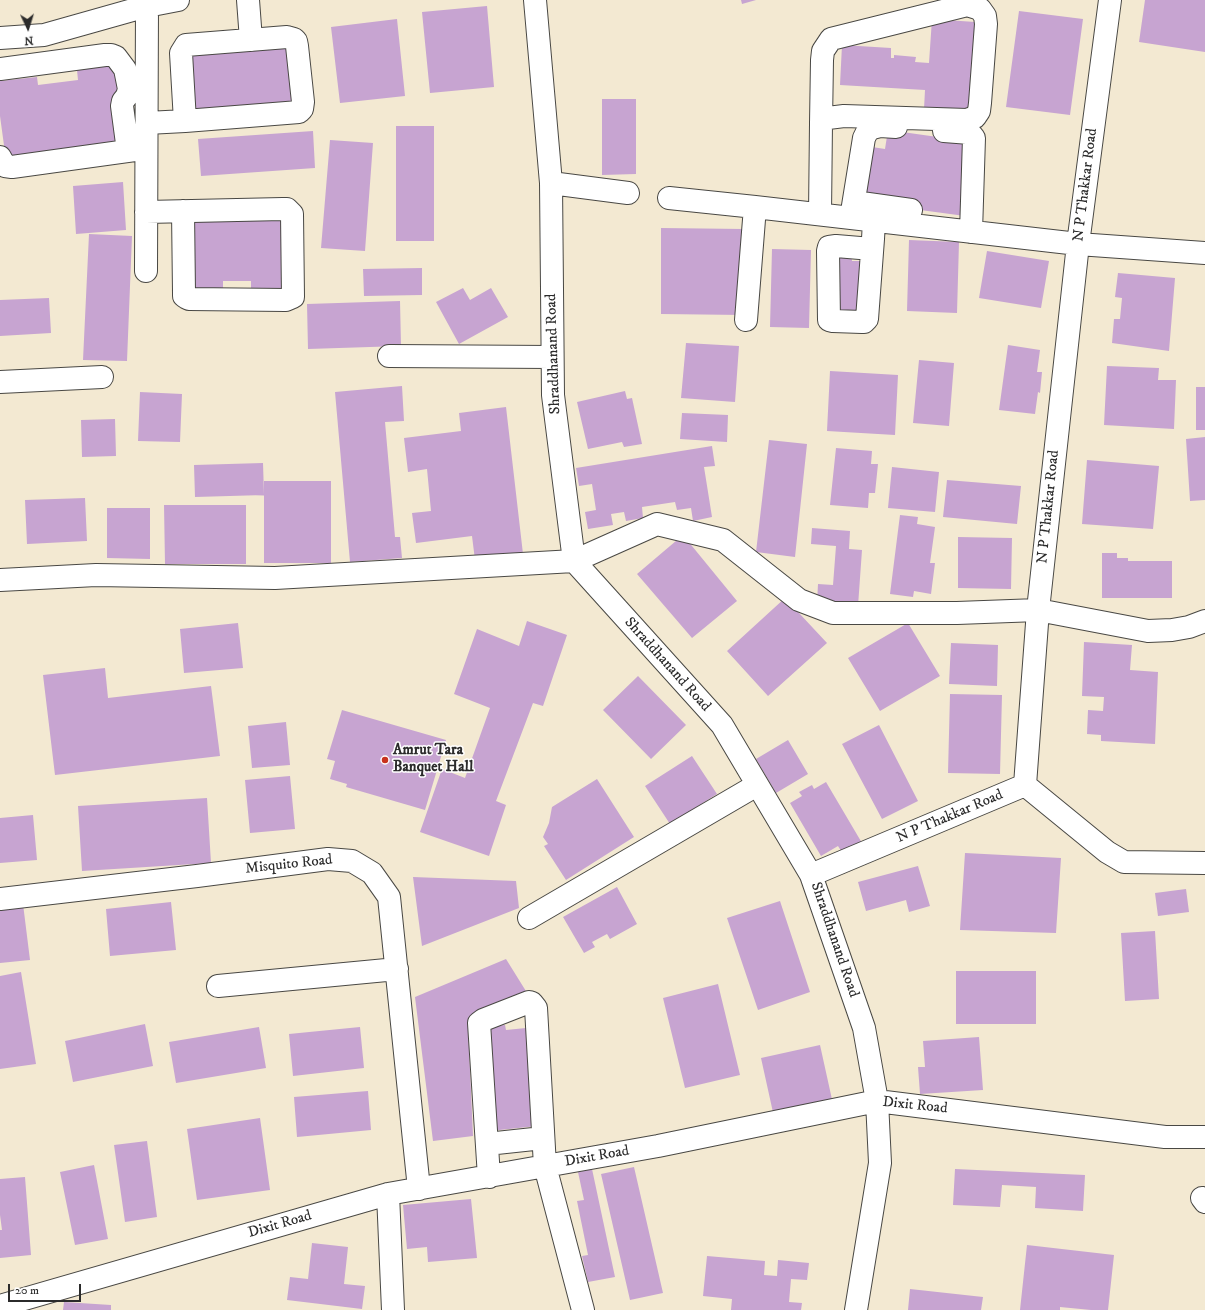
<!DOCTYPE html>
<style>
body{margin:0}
#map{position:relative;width:1205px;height:1310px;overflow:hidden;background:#f3e9d2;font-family:"IM FELL DW Pica",serif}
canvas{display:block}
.north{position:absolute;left:8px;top:8px;width:40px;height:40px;-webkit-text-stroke:3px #fff;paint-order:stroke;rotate:176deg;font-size:11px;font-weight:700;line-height:16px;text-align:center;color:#2b2b2b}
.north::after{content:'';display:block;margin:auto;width:14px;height:18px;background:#2b2b2b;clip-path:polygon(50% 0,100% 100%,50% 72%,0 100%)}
.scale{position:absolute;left:8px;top:1284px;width:73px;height:18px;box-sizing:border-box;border:2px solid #2b2b2b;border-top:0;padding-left:5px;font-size:12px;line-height:14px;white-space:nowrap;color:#2b2b2b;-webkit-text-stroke:3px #fff;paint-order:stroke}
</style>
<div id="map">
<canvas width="1205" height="1310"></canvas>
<div class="north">N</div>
<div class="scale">20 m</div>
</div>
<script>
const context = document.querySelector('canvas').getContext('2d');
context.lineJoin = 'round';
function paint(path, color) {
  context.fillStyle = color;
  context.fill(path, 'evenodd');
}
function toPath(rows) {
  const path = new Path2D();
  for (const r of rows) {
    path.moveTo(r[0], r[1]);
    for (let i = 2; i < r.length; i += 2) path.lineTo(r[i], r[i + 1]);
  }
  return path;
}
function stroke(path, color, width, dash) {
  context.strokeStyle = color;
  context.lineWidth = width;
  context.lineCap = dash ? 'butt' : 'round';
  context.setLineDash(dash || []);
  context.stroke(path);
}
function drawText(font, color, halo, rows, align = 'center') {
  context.font = font + ' "IM FELL DW Pica",serif';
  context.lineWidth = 3;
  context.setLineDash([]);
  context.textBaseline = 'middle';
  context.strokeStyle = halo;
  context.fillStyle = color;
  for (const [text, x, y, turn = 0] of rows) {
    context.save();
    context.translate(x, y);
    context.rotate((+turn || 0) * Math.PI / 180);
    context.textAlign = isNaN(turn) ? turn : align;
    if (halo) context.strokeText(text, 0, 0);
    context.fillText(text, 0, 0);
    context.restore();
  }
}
const building = toPath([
 [741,0,756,0,742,4],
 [1145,0,1205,0,1205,52,1139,42],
 [487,6,494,87,430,93,422,12],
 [1019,11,1083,19,1070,115,1006,107],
 [397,19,405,96,340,103,331,27],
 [932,19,975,22,970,111,924,109,925,90,840,85,842,45,891,48,891,58,894,58,894,55,916,57,915,62,929,63],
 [292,46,297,105,190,114,185,55],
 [96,60,114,66,118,77,120,145,6,160,0,116,0,81,37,77,38,85,78,80,77,70,82,66],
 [602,99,636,99,636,174,602,175],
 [396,126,434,126,434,241,396,241],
 [888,130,966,141,965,216,913,209,865,196,872,147,885,149],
 [313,131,315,168,201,176,198,139],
 [330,140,373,143,365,251,321,248],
 [123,182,126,230,76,234,73,186],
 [286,214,286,295,251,295,251,281,223,281,223,293,187,294,187,215,222,221,250,221,250,215],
 [661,228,744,229,743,315,661,314],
 [89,234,132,236,127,361,83,360],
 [909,240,959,242,957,313,907,311],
 [772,249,811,250,809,328,770,327],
 [987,251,1049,261,1041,308,979,298],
 [834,253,851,253,852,261,865,261,865,317,836,318],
 [422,268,422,295,364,296,363,269],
 [1118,273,1175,278,1169,351,1112,343,1114,319,1120,319,1122,298,1115,297],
 [463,288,470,300,491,288,508,317,459,344,436,302],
 [49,298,51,333,0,336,0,300],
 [400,301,401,346,308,349,307,304],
 [686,343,739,346,735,402,681,398],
 [1008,345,1040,350,1037,372,1042,372,1040,393,1038,392,1035,414,999,410],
 [919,360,954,363,949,426,913,423],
 [1107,366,1159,368,1158,380,1176,380,1174,429,1104,425],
 [830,371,898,375,895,435,827,431],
 [402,386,404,421,385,422,395,537,400,537,402,558,350,562,335,392],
 [1196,387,1205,387,1205,430,1196,430],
 [625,391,627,399,632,398,642,444,624,447,622,442,588,449,577,402],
 [140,392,182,394,180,442,138,441],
 [506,407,523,554,475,560,472,536,416,543,412,513,431,511,427,469,408,472,404,438,461,431,459,413],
 [682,413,728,415,727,442,680,439],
 [115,419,116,456,82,457,81,420],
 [1205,437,1205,500,1190,501,1186,439],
 [769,440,807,444,795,557,756,552],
 [712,446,715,466,704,467,712,517,693,521,691,508,677,510,675,502,642,507,643,518,626,521,624,512,611,514,613,525,588,529,585,512,596,510,592,484,579,486,576,468],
 [836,448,872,451,871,464,878,464,875,493,869,493,868,508,830,505],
 [1087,460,1159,466,1153,529,1082,524],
 [263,463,264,495,195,497,194,465],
 [892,467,939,472,935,512,888,508],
 [947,480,1021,486,1017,524,943,517],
 [264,481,331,481,331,563,264,563],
 [85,498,87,541,27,544,25,500],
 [164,505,246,505,246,564,165,564],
 [107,508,150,508,150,559,107,558],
 [900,515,918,517,917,524,935,527,930,563,935,563,931,594,914,591,913,597,890,594],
 [812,528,850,531,849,549,862,550,858,606,817,603,818,584,833,585,836,546,811,544],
 [683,535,737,601,692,638,637,574],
 [958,537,1012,538,1011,589,958,588],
 [1102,553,1117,553,1117,558,1128,558,1128,561,1172,561,1172,598,1102,598],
 [785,598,827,643,768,696,727,651],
 [527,621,567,635,543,706,533,703,496,801,506,805,489,856,420,832,442,769,465,778,490,708,454,694,477,629,519,646],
 [238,623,243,668,184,673,180,629],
 [908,623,940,676,880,711,848,658],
 [1084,642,1132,645,1130,670,1158,672,1155,744,1101,741,1101,735,1087,734,1088,710,1103,711,1104,697,1082,696],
 [951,643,998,645,997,686,949,684],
 [105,668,108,698,211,686,220,756,55,775,43,675],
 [638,676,686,725,651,759,603,710],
 [950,694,1002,695,1000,774,948,773],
 [342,710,446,740,425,810,346,787,347,784,330,779,335,761,327,759],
 [286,722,290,765,252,768,248,726],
 [879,725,918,801,882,819,842,744],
 [788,740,808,774,776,793,756,759],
 [692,756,717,794,670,824,645,786],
 [290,776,295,829,250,833,245,780],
 [597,779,634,837,566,880,544,846,548,844,543,837,549,823,552,807],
 [826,782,862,843,843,854,838,846,821,856,790,803,802,796,799,792,812,785,814,789],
 [207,798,211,863,82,871,78,806],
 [33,815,37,860,0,863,0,818],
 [965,853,1061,858,1056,933,960,930],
 [918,866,930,906,909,912,906,900,866,911,858,882],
 [413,877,516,881,519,908,422,946],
 [617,887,637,924,610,939,607,934,592,942,595,947,584,953,563,917],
 [1186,889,1189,912,1158,916,1155,893],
 [780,901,810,992,758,1010,727,918],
 [171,902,176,950,110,956,106,909],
 [23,904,30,960,0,963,0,907],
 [1155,931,1159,999,1125,1001,1121,933],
 [506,959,529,996,468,1025,473,1136,433,1141,415,997],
 [956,971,1036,971,1036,1024,956,1024],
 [21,972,36,1064,0,1069,0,976],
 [718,984,740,1075,685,1088,663,998],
 [145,1024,153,1066,73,1082,65,1041],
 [505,1025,506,1030,526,1028,537,1126,490,1131,482,1027],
 [259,1027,266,1068,176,1083,169,1042],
 [360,1027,364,1068,293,1076,289,1034],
 [979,1037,983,1090,920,1094,918,1067,925,1067,923,1041],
 [820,1045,833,1104,774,1117,761,1058],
 [368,1091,371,1130,297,1137,294,1097],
 [260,1118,270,1190,197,1200,187,1129],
 [147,1141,157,1217,125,1222,114,1145],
 [94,1165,108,1239,75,1245,60,1172],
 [634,1167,663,1293,630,1300,601,1174],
 [592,1169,615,1277,588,1282,582,1256,588,1255,577,1201,584,1200,578,1172],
 [955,1169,1085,1175,1083,1211,1035,1208,1036,1187,1002,1185,1000,1207,953,1205],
 [25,1177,31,1255,0,1258,0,1230,2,1230,0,1215,0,1179],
 [471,1199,477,1258,428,1262,427,1247,407,1249,403,1205],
 [312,1243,348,1247,344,1284,365,1286,362,1309,287,1300,290,1277,308,1279],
 [1027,1245,1114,1255,1108,1310,1091,1310,1060,1307,1060,1310,1020,1310],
 [707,1256,765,1261,764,1275,777,1276,778,1260,809,1263,807,1280,791,1279,789,1302,802,1303,801,1310,731,1310,732,1299,703,1296],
 [910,1289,983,1297,981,1310,908,1310],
 [64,1302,111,1305,111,1310,63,1310]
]);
const minor = toPath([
 [248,0,251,40],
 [535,0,551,183,553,395,574,561,722,725,811,875,864,1028,877,1101,880,1163,856,1310],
 [287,37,294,39,296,41,297,46,303,102,302,109,299,112,185,121,181,53,186,45,287,37],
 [0,38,44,35,147,6,178,0],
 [0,69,105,55,111,55,116,57,125,69,129,89,127,96,123,101,122,106,128,151],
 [147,123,185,121],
 [944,131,970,133,974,138,971,232],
 [0,157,5,166,12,167,142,149],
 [551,183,628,193],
 [669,198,755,207,1078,244,1205,253],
 [854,202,911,210],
 [146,212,283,209,287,209,292,214,293,297,286,300,189,299,187,298,184,296,184,293,183,211],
 [820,214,821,123,828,118,844,116,967,120,975,117,979,111,980,103,986,24,985,16,980,9,967,5,831,39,823,51,822,60,821,123],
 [851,218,864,138,867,132,872,128,880,126,896,127],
 [872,249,836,246,829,247,828,251,829,320,833,321,862,322,864,322,867,319,873,239,874,221],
 [146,271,147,6],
 [746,320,755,207],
 [389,356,552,357],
 [0,382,102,377],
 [0,580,96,575,275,578,574,561,657,524,723,540,799,600,833,613,957,613,1038,610,1148,631,1172,630,1189,627,1205,621],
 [1025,785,1107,852,1124,862,1205,863],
 [811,875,1025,785,1038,610,1078,244,1110,0],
 [0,899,197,876,328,859,352,861,372,873,389,897,419,1189],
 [529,918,757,785],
 [218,986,397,969],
 [487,1144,543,1138],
 [489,1177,479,1023,483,1020,529,1002,532,1003,536,1008,545,1166,583,1310],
 [388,1194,393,1310],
 [1202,1198,1205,1202],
 [0,1306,388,1194,658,1146,877,1101,1165,1137,1205,1137]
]);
const markers = [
 [385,760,4,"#c8321e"]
];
const streetNames = [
 ["N P Thakkar Road",1086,185,-83],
 ["Shraddhanand Road",554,354,-92],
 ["N P Thakkar Road",1049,507,-84],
 ["Shraddhanand Road",667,665,48],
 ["N P Thakkar Road",950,817,-23],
 ["Misquito Road",289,865,-6],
 ["Shraddhanand Road",834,940,71],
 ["Dixit Road",915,1106,6],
 ["Dixit Road",597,1157,-10],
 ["Dixit Road",280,1225,-16]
];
const poiNames = [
 ["Amrut Tara",393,751],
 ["Banquet Hall",393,768]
];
paint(building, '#c7a4d1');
stroke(minor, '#494844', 24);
stroke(minor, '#fff', 22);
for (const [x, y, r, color] of markers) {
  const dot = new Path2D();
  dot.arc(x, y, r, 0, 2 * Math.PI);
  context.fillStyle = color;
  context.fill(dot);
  stroke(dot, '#fff', 1.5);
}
drawText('15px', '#2b2b2b', '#fff', streetNames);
drawText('bold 15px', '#2b2b2b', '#fff', poiNames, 'left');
</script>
